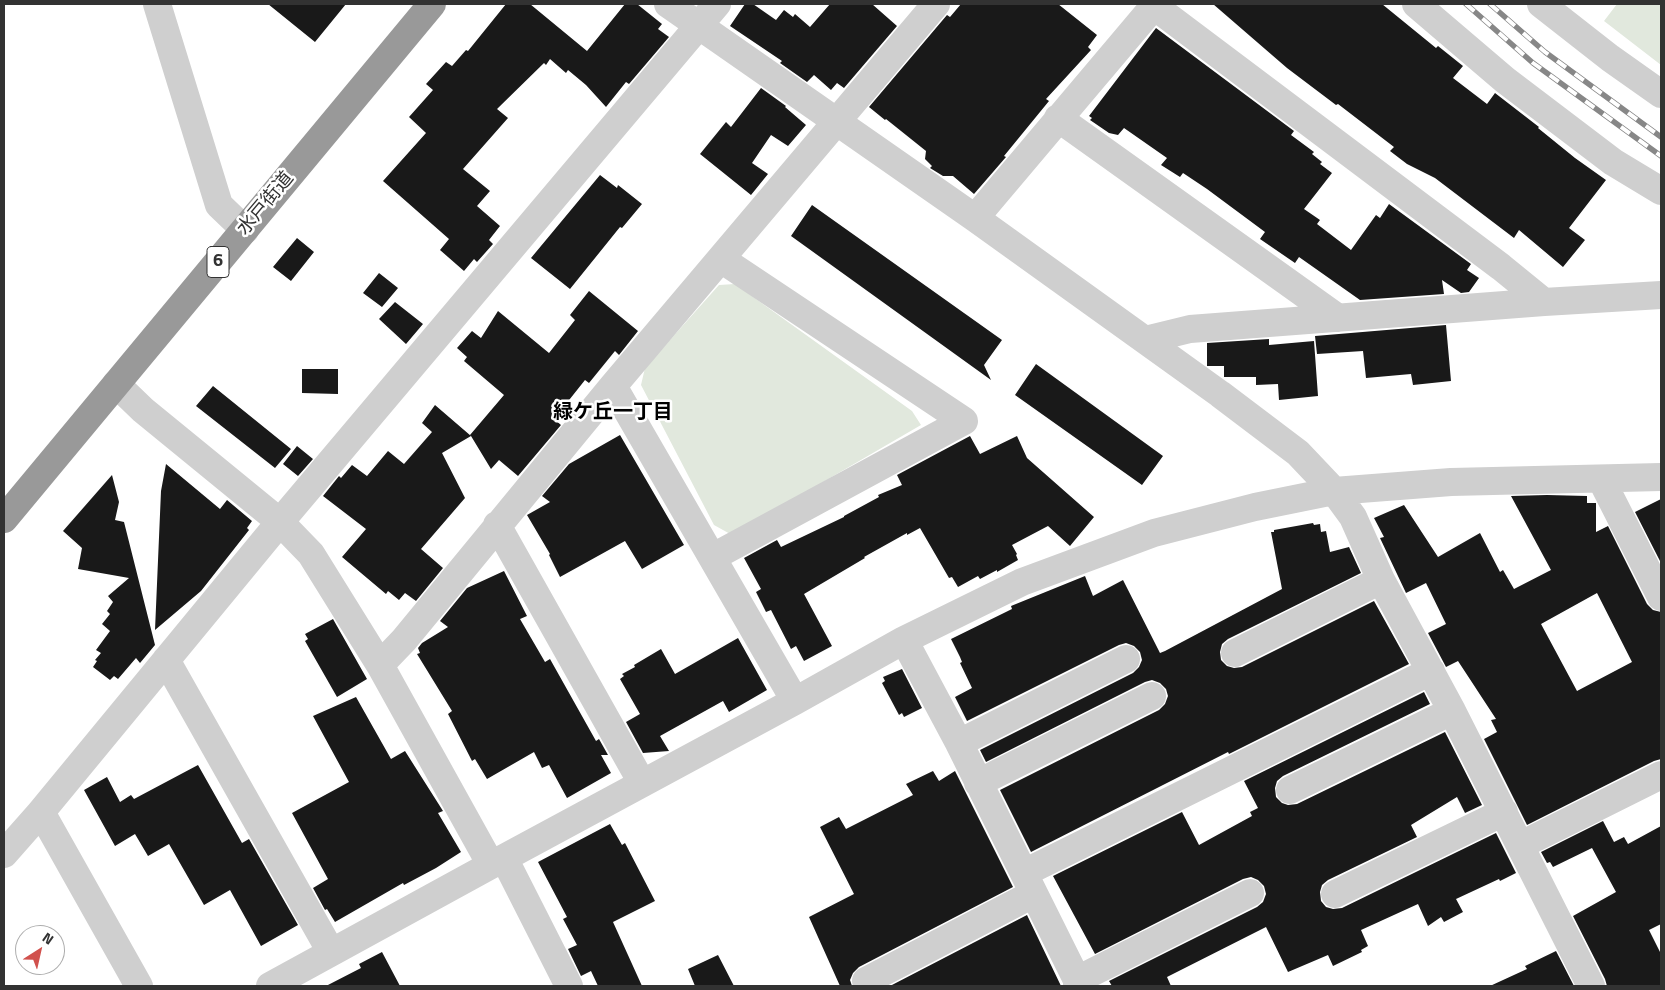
<!DOCTYPE html>
<meta charset="utf-8">
<style>
body{margin:0}
#map{position:relative;width:1665px;height:990px;overflow:hidden;background:#fff;font-family:"Titillium Web",sans-serif}
canvas{display:block}
.frame{position:absolute;inset:0;border:5px solid #323232;pointer-events:none}
.north{position:absolute;left:15px;top:925px;width:50px;height:50px;box-sizing:border-box;background:#fff;border:1px solid #adadad;border-radius:50%;rotate:35deg;font-size:14px;font-weight:700;line-height:20px;text-align:center;color:#323232}
.north::after{content:'';display:block;margin:auto;width:18px;height:22px;background:#d1514d;clip-path:polygon(50% 0,100% 100%,50% 72%,0 100%)}
</style>
<div id="map">
<canvas width="1665" height="990"></canvas>
<div class="frame"></div>
<div class="north">N</div>
</div>
<script>
const context = document.querySelector('canvas').getContext('2d');
context.lineJoin = 'round';
function paint(path, color) {
  context.fillStyle = color;
  context.fill(path, 'evenodd');
}
function toPath(rows) {
  const path = new Path2D();
  for (const r of rows) {
    path.moveTo(r[0], r[1]);
    for (let i = 2; i < r.length; i += 2) path.lineTo(r[i], r[i + 1]);
  }
  return path;
}
function stroke(path, color, width, dash) {
  context.strokeStyle = color;
  context.lineWidth = width;
  context.lineCap = dash ? 'butt' : 'round';
  context.setLineDash(dash || []);
  context.stroke(path);
}
function drawText(font, color, halo, rows, align = 'center') {
  context.font = font + ' "Titillium Web","Noto Sans JP",sans-serif';
  context.lineWidth = 5;
  context.setLineDash([]);
  context.textBaseline = 'middle';
  context.strokeStyle = halo;
  context.fillStyle = color;
  for (const [text, x, y, turn = 0] of rows) {
    context.save();
    context.translate(x, y);
    context.rotate((+turn || 0) * Math.PI / 180);
    context.textAlign = isNaN(turn) ? turn : align;
    if (halo) context.strokeText(text, 0, 0);
    context.fillText(text, 0, 0);
    context.restore();
  }
}
const green = toPath([
 [1617,4,1661,4,1661,65,1604,21],
 [735,284,912,411,921,425,732,535,714,525,641,385,645,368,719,285]
]);
const building = toPath([
 [268,4,346,4,315,42],
 [506,4,530,4,587,51,625,4,637,4,662,24,658,29,669,37,629,84,626,82,606,107,586,85,568,70,566,73,550,59,546,65,544,63,497,109,508,118,463,169,490,191,477,206,500,226,489,240,493,244,477,262,474,259,464,271,440,250,449,239,383,181,426,133,409,117,433,90,426,84,446,62,452,66,466,50,468,51],
 [745,4,753,4,776,20,784,10,793,17,795,14,810,27,830,4,872,4,897,26,844,88,837,83,831,90,814,75,807,82,780,63,782,61,730,26],
 [961,4,1058,4,1097,35,1088,47,1091,50,1046,99,1049,101,1004,156,1006,157,974,194,953,176,943,176,930,168,932,166,925,159,926,151,886,119,885,120,869,107,947,15,950,17],
 [1213,4,1382,4,1436,48,1438,46,1463,66,1453,78,1487,104,1495,93,1539,127,1538,128,1575,158,1606,180,1569,228,1585,240,1563,267,1519,230,1514,238,1435,178,1407,164,1390,151,1394,147,1338,104,1336,105,1287,68],
 [1156,28,1294,131,1291,135,1314,152,1312,154,1322,162,1320,164,1332,173,1304,209,1320,220,1317,224,1351,250,1376,215,1380,218,1389,204,1471,264,1467,270,1479,278,1469,292,1461,293,1442,280,1444,294,1360,300,1299,257,1295,263,1260,239,1265,232,1207,189,1183,173,1180,177,1161,165,1167,158,1124,128,1118,135,1109,133,1090,120,1092,118,1089,116],
 [761,88,786,106,785,107,806,125,788,146,771,135,752,163,768,174,751,195,700,154,726,122,731,127],
 [600,175,617,188,618,185,642,204,622,228,620,227,570,289,531,258],
 [812,205,1002,340,984,365,991,380,791,236],
 [297,238,314,252,291,281,273,267],
 [379,273,398,288,382,307,363,293],
 [589,291,638,331,619,355,615,351,589,383,585,380,554,419,561,425,518,476,499,460,491,469,471,436,442,453,465,498,421,549,443,568,416,601,405,593,399,600,388,591,386,594,342,557,366,529,323,496,339,476,341,478,352,465,367,476,388,451,404,464,432,432,422,423,435,405,471,436,470,435,504,395,464,361,467,357,457,348,472,331,481,338,498,311,549,353,575,320,570,315],
 [395,302,423,324,406,344,379,319],
 [1446,325,1451,381,1413,385,1411,374,1366,378,1363,351,1317,354,1315,336],
 [1269,339,1269,345,1314,341,1318,396,1279,400,1278,384,1256,385,1256,377,1224,377,1224,366,1207,366,1207,343],
 [1036,364,1163,456,1142,485,1015,395],
 [302,369,338,369,338,394,302,393],
 [213,386,291,449,275,468,196,406],
 [620,435,684,545,642,569,625,541,560,577,549,555,550,554,527,515,550,502,542,496,569,464],
 [970,436,980,454,1017,436,1027,458,1094,517,1070,546,1048,526,1012,545,1017,554,1016,555,1018,560,997,572,997,570,980,579,978,576,958,587,952,577,949,578,920,528,907,535,907,533,864,557,865,558,804,594,832,646,804,661,796,646,791,649,771,610,766,612,756,592,761,589,744,558,777,540,781,547,844,517,844,516,879,497,878,495,902,485,897,475],
 [297,446,313,459,298,476,283,464],
 [166,464,220,509,227,500,252,521,247,528,249,530,201,591,155,630,161,491],
 [112,475,119,502,115,520,124,522,155,645,140,663,136,658,118,679,114,676,110,680,93,667,97,661,95,660,101,653,96,650,110,631,102,624,110,614,107,611,113,602,108,596,129,578,78,569,82,548,63,531],
 [1547,495,1587,496,1587,503,1596,503,1596,532,1608,526,1647,604,1653,610,1661,612,1661,759,1654,761,1527,825,1484,739,1497,732,1491,720,1496,719,1458,661,1446,667,1428,633,1446,624,1426,583,1406,593,1380,538,1384,537,1374,518,1404,505,1438,557,1480,533,1500,572,1503,570,1514,589,1551,570,1511,496],
 [1597,593,1632,662,1577,691,1541,624],
 [1661,499,1661,563,1635,512],
 [1313,523,1314,525,1320,524,1321,532,1326,531,1330,552,1349,547,1361,573,1228,639,1222,644,1220,652,1221,660,1227,666,1234,668,1242,667,1374,601,1409,664,1229,754,1228,752,1031,852,1000,790,1159,710,1165,704,1168,696,1166,689,1160,683,1152,680,1145,682,986,762,980,750,1133,673,1139,667,1142,660,1140,652,1134,646,1126,643,1119,645,967,721,955,697,972,688,960,663,962,662,960,657,951,639,1012,609,1011,606,1085,576,1093,596,1123,580,1160,653,1165,651,1282,589,1271,532,1274,532,1274,530],
 [504,571,527,616,520,619,545,662,550,659,596,741,599,739,608,755,601,755,611,773,567,798,549,765,542,768,534,752,487,779,475,759,472,761,448,714,452,711,417,654,420,653,418,648,422,643,448,627,440,621,467,588],
 [333,619,367,679,337,697,305,641,308,639,305,634],
 [738,638,767,690,729,712,723,701,660,736,669,751,643,753,626,722,640,714,620,679,624,676,622,674,635,667,634,665,661,649,675,674],
 [902,669,922,708,904,717,902,713,899,715,882,683,885,681,883,677],
 [1424,692,1430,704,1283,776,1277,781,1275,788,1276,797,1282,803,1288,805,1297,804,1445,732,1482,805,1465,813,1457,797,1411,825,1417,837,1328,880,1322,885,1320,892,1321,901,1326,907,1333,909,1342,908,1496,833,1516,873,1500,881,1499,879,1456,899,1463,912,1444,922,1441,917,1428,926,1418,904,1361,930,1368,946,1361,950,1362,952,1333,966,1328,955,1288,972,1266,927,1167,977,1171,986,1112,986,1109,981,1257,907,1263,902,1266,894,1264,886,1258,880,1251,877,1243,879,1095,954,1053,876,1182,812,1199,845,1252,816,1250,812,1258,808,1244,781],
 [356,697,391,759,405,751,443,811,438,813,461,852,436,868,404,885,403,883,335,922,327,909,325,910,313,888,328,879,292,813,349,782,313,716],
 [198,765,242,843,249,839,298,925,261,946,230,890,204,905,169,844,148,856,135,834,115,846,84,790,107,777,120,802,131,795,134,799],
 [933,771,939,781,955,771,1013,887,859,967,853,973,850,980,852,986,840,986,809,917,854,894,820,827,839,817,846,829,913,795,906,784],
 [1603,821,1614,842,1624,837,1628,844,1661,826,1661,924,1649,930,1661,954,1661,986,1607,986,1605,979,1573,916,1616,892,1592,848,1553,867,1550,862,1547,863,1541,852],
 [610,824,622,845,625,843,655,901,613,922,642,986,598,986,591,971,581,976,568,949,577,945,563,919,567,917,538,862],
 [1027,915,1061,986,890,986],
 [1556,951,1574,986,1490,986,1527,969,1525,966],
 [382,952,400,986,326,986,361,968,359,964],
 [718,955,734,986,695,986,688,969]
]);
const minor = toPath([
 [157,4,219,205,245,230],
 [668,4,975,218,1220,394,1298,453,1334,491,1353,517,1381,580,1452,711,1591,986],
 [1416,4,1505,80,1613,162,1661,191],
 [1541,4,1610,58,1661,94],
 [1058,118,1338,318],
 [975,218,1154,6,1501,267,1544,302],
 [1145,340,1190,329,1544,302,1661,295],
 [116,384,143,410,280,522,311,554,380,665,491,865],
 [613,386,795,701],
 [1601,479,1661,597],
 [497,525,642,783],
 [713,557,964,421,721,259],
 [904,640,959,743,1077,980,1077,986],
 [1235,653,1381,580],
 [166,660,331,952],
 [380,665,404,640,613,386,936,4],
 [959,743,1126,659],
 [978,783,1152,696],
 [1290,790,1452,711],
 [41,812,139,986],
 [1521,845,1661,775],
 [4,854,41,812,280,522,717,4],
 [504,858,569,986],
 [1024,873,1431,671],
 [1335,894,1504,812],
 [1077,980,1250,893],
 [866,981,1033,894],
 [270,986,491,865,795,701,904,640,1022,582,1154,533,1255,507,1334,491,1451,482,1661,477]
]);
const highway = toPath([
 [4,519,432,4]
]);
const rail = toPath([
 [1466,4,1533,63,1661,156],
 [1490,4,1545,52,1661,137]
]);
const shields = [
 [218,262,22]
];
const shieldNames = [
 ["6",218,262]
];
const streetNames = [
 ["水戸街道",266,204,-50]
];
const neighbourhoodNames = [
 ["緑ケ丘一丁目",613,413]
];
paint(green, '#e1e8dd');
paint(building, '#191919');
stroke(minor, '#cfcfcf', 28);
stroke(highway, '#999', 28);
stroke(rail, '#878787', 5.5);
stroke(rail, '#fff', 4, [11]);
for (const [x, y, w] of shields) {
  const box = new Path2D();
  box.roundRect(x - w / 2, y - 15.5, w, 31, 4);
  context.fillStyle = '#fff';
  context.fill(box);
  stroke(box, '#323232', 1);
}
drawText('bold 18px', '#323232', null, shieldNames);
drawText('19px', '#323232', '#fff', streetNames);
drawText('bold 20px', '#000', '#fff', neighbourhoodNames);
</script>
